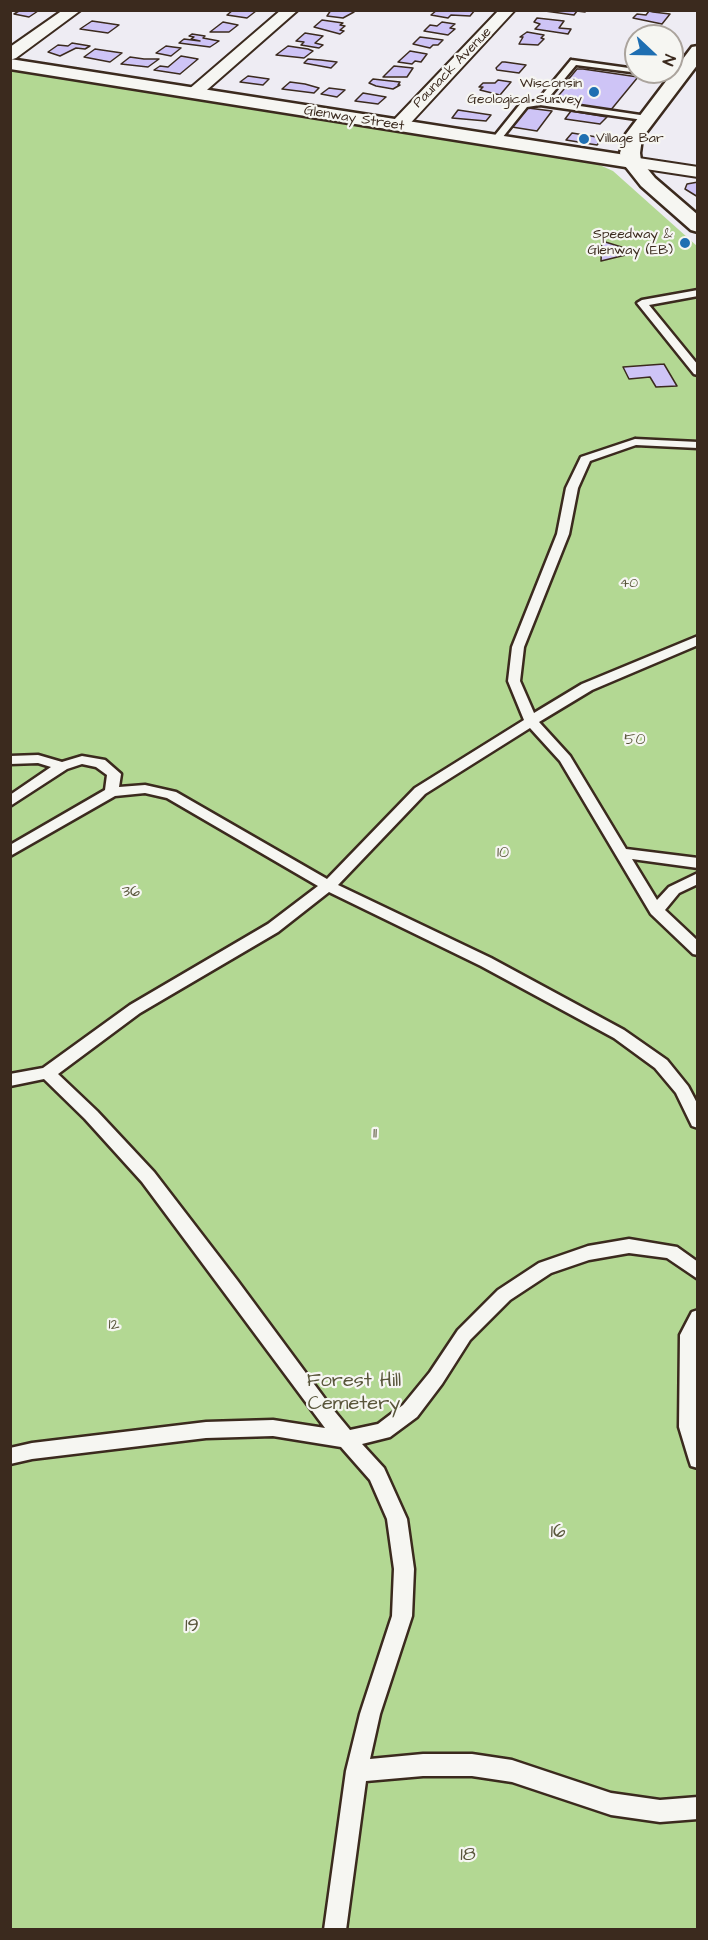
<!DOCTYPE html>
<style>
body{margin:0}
#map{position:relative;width:708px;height:1940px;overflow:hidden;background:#eeecf3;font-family:"Architects Daughter",sans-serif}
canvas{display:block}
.frame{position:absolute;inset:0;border:12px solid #3b2a1e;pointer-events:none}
.north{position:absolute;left:624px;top:24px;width:60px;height:60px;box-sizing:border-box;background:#f6f6f2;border:2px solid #aba49d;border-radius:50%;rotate:112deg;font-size:16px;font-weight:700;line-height:24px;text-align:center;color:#3b2a1e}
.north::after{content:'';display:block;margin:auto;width:21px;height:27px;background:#1f6fb2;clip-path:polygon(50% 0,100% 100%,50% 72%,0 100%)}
</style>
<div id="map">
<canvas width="708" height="1940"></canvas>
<div class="frame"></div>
<div class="north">N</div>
</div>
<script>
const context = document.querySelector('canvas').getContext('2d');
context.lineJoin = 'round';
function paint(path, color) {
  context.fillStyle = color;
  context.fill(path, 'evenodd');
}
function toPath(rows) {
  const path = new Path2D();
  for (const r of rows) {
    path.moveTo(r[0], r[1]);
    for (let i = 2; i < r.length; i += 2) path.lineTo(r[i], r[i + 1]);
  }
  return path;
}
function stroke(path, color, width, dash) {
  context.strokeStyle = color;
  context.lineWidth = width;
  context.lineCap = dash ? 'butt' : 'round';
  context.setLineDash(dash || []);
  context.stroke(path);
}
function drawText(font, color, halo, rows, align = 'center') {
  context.font = font + ' "Architects Daughter",sans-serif';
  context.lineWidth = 4.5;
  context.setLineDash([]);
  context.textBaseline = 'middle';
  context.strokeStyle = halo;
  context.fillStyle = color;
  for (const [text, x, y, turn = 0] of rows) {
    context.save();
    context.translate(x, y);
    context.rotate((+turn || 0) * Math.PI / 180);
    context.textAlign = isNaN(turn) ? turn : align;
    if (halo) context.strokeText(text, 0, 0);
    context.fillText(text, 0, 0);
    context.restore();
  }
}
const green = toPath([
 [11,70,593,162,613,171,697,246,697,1929,11,1929]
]);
const building = toPath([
 [233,10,254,10,256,11,247,18,227,15,233,10],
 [331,10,347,10,354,12,343,18,327,16,331,10],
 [437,10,445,11,475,10,470,16,451,15,448,18,431,15,437,10],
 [587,10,585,12,577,11,574,15,545,11,587,10],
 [16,11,17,10,38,11,29,17,14,14,19,11,16,11],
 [649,11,653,12,670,14,662,24,633,18,637,14,646,15,649,11],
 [537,18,564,21,559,28,571,29,568,34,535,29,540,24,534,22,537,18],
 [322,20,343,23,340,25,345,26,340,30,344,31,340,34,314,27,322,20],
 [92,21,119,25,108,33,80,29,92,21],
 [223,22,238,25,229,32,210,32,223,22],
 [442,22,455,24,450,28,455,29,448,35,424,31,430,25,437,26,442,22],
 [527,32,544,35,541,38,544,39,538,45,519,44,523,37,520,37,527,32],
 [305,33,323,36,315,43,323,45,319,48,301,45,304,42,296,41,305,33],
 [192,34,205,36,203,38,219,41,210,47,179,43,184,39,200,41,191,39,194,37,189,36,192,34],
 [420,37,443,40,438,45,433,45,430,48,413,44,420,37],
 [72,43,90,46,85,49,76,48,60,56,48,52,58,45,68,46,72,43],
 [166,46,173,47,181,48,171,56,156,53,166,46],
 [288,46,308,49,313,51,304,58,276,55,288,46],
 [95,49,122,53,110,62,84,57,95,49],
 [410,51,427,54,421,62,415,61,412,64,398,62,410,51],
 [181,56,198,59,180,74,154,70,160,66,168,67,181,56],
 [130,57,144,59,159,59,148,67,121,64,130,57],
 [308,59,321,60,337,62,331,68,304,63,308,59],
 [502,62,505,62,526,65,519,73,497,70,496,68,502,62],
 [394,66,413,68,407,77,383,77,394,66],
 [577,69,583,69,638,77,610,111,553,102,571,81,567,81,577,69],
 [248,76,269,79,263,85,240,82,248,76],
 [373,79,400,82,398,85,400,85,393,89,376,86,369,83,373,79],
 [498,80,511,82,500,95,480,90,483,87,479,87,483,83,495,83,498,80],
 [290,82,305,84,319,88,314,93,282,89,290,82],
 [329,88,345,90,337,97,321,94,329,88],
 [363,93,386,97,378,104,355,101,363,93],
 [528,108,552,111,537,131,512,127,528,108],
 [458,110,491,115,486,121,452,118,458,110],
 [571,111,607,117,600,124,565,119,571,111],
 [572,133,603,138,597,145,566,140,572,133],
 [698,182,698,197,685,189,687,184,698,182],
 [602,241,638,252,601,261,602,241],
 [664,364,677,386,656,387,650,377,629,379,623,367,664,364]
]);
const service = toPath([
 [571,60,636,69,636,72,652,72,680,80,676,82,639,73,576,65,546,101,647,116,651,119,650,121,540,105,527,107,498,143,492,143,492,139,521,103,537,101,571,60],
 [698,290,698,296,649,305,698,365,698,375,694,374,637,303,642,300,698,290],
 [635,439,698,442,698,448,636,445,590,461,578,488,569,534,524,647,520,681,534,713,582,684,698,636,698,645,592,690,539,722,570,756,626,849,698,858,698,868,632,859,657,900,669,887,698,873,698,884,679,893,665,910,698,941,698,955,693,954,651,914,560,761,530,728,425,794,338,885,491,958,624,1030,667,1060,688,1086,698,1105,698,1128,692,1126,676,1093,655,1068,614,1038,481,966,329,892,278,932,140,1013,58,1074,97,1111,154,1172,237,1280,331,1407,350,1430,378,1424,403,1405,430,1372,458,1330,498,1290,539,1263,588,1246,629,1239,677,1247,698,1262,698,1279,667,1258,629,1253,589,1260,551,1273,510,1300,470,1340,442,1384,417,1417,390,1437,362,1444,384,1468,407,1519,414,1569,412,1616,380,1714,370,1759,423,1754,472,1754,512,1760,611,1793,660,1800,698,1797,698,1819,660,1822,611,1815,512,1782,472,1776,423,1776,366,1781,346,1930,324,1930,346,1771,360,1714,392,1616,394,1569,387,1519,370,1480,341,1447,273,1436,206,1438,32,1459,10,1464,10,1448,32,1443,206,1422,273,1420,325,1428,142,1182,85,1119,44,1079,10,1086,10,1074,43,1068,130,1005,268,924,318,886,167,798,145,793,115,796,10,856,10,845,105,790,107,775,96,767,82,764,67,769,10,806,10,795,51,767,38,763,10,764,10,756,38,755,62,762,82,756,105,760,121,774,119,787,145,785,176,792,327,879,415,788,524,720,508,681,512,647,557,534,566,488,581,457,635,439],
 [698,1310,697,1427,698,1468,691,1466,689,1460,679,1427,680,1335,692,1312,698,1310]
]);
const minor = toPath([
 [63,10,81,10,16,58,10,60,10,47,63,10],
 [281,10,298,10,200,96,188,96,186,93,188,90,281,10],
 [499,10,515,10,404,130,392,130,390,126,392,122,499,10],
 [632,157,698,167,698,177,626,166,623,162,626,158,632,157]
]);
const tertiary = toPath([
 [10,59,632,156,639,158,642,162,639,166,632,168,10,69,10,59]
]);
const secondary = toPath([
 [698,46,698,64,642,138,640,153,641,161,655,178,698,215,698,232,691,230,641,186,622,162,620,153,626,134,692,47,698,46]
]);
const markers = [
 [594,92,6,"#1f6fb2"],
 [584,139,6,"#1f6fb2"],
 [685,243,6,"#1f6fb2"]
];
const farStreetnames = [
 ["Paunack Avenue",453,68,-46],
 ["Glenway Street",354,119,9]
];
const farPoinames = [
 ["Wisconsin",582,84],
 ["Geological Survey",582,100],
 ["Village Bar",596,139,"left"],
 ["Speedway &",673,235],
 ["Glenway (EB)",673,251]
];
const farParknames = [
 ["40",629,584]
];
const parkNames = [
 ["50",635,741],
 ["10",503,854],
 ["36",131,893],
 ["11",375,1135],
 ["12",114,1326]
];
const nearParknames = [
 ["Forest Hill",354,1382],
 ["Cemetery",354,1405],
 ["16",558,1533],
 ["19",192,1627],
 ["18",468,1856]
];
paint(green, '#b3d893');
paint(building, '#cec4f6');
stroke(building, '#3b2a1e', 1.5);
stroke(service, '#3b2a1e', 5);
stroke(minor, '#3b2a1e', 4);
stroke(tertiary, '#3b2a1e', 5);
stroke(secondary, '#3b2a1e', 5);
paint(service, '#f6f6f2');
paint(minor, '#f6f6f2');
paint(tertiary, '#f6f6f2');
paint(secondary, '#f6f6f2');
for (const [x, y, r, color] of markers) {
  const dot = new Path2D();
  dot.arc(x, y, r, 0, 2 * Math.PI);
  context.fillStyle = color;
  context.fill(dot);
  stroke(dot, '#f6f6f2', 2);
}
drawText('14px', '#3b2a1e', '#f6f6f2', farStreetnames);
drawText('14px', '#3b2a1e', '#f6f6f2', farPoinames, 'right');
drawText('14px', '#59563b', '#f6f6f2', farParknames);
drawText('16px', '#59563b', '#f6f6f2', parkNames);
drawText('20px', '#59563b', '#f6f6f2', nearParknames);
</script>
